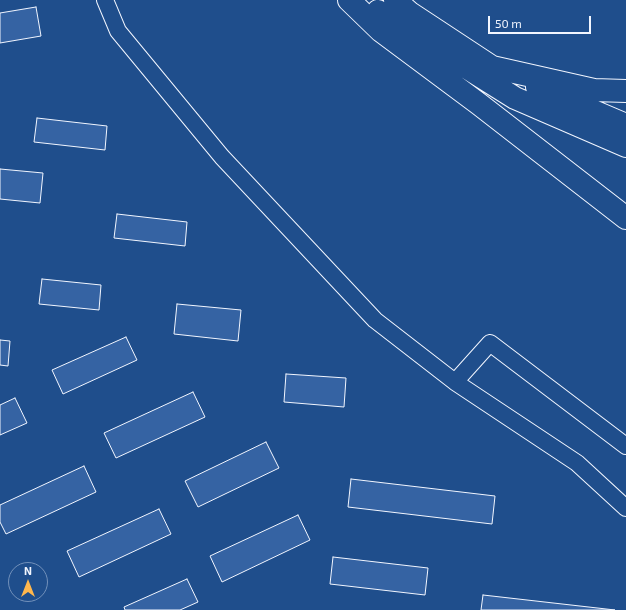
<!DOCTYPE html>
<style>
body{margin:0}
#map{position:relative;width:626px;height:610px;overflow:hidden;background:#1f4e8c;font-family:"Exo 2",sans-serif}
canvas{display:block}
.north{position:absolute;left:8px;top:562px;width:40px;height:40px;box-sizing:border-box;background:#1f4e8c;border:1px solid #7391ba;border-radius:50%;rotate:0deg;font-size:11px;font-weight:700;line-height:16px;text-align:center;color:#f2f6ff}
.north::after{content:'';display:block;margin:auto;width:14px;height:18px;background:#ffb74d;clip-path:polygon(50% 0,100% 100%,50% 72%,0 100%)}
.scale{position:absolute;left:488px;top:16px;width:103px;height:18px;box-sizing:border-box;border:2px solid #f2f6ff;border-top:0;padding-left:5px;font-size:12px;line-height:14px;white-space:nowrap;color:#f2f6ff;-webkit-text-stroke:3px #1f4e8c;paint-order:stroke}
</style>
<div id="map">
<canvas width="626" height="610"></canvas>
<div class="north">N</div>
<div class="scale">50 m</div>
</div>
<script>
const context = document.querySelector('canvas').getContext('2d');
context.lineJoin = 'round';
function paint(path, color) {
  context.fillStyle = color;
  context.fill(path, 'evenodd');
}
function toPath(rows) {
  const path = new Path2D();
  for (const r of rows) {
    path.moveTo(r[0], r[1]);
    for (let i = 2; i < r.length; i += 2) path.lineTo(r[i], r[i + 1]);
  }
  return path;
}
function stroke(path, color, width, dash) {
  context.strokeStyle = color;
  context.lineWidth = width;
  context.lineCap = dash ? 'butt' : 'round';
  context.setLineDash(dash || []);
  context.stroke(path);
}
const building = toPath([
 [36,7,41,36,0,43,0,13,36,7],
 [37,118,107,126,105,150,34,142,37,118],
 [0,169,43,173,40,203,0,199,0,169],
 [117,214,187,222,185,246,114,238,117,214],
 [42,279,101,285,99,310,39,304,42,279],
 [177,304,241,310,238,341,174,334,177,304],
 [126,337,137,360,63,394,52,370,126,337],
 [0,340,10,341,8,366,0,365,0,340],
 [286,374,346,378,344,407,284,402,286,374],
 [193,392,205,417,116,458,104,433,193,392],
 [15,398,27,423,0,435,0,405,15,398],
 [266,442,279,468,198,507,185,481,266,442],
 [84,466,96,492,6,534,0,522,0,505,84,466],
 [351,479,495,496,492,524,348,507,351,479],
 [159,509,171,534,79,577,67,551,159,509],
 [298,515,310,540,222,582,210,556,298,515],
 [333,557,428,568,425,595,330,584,333,557],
 [187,579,198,602,180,610,125,610,124,607,187,579],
 [483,595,615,610,481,610,483,595]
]);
const minor = toPath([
 [105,0,118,31,222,157,375,320,455,382,577,463,626,508],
 [455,382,490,343,626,446]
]);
const highway = toPath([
 [349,0,381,31,479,104,626,218],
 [395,0,410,13,492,67,594,90,626,91],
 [378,11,386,17,515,98,626,146],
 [537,87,626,125]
]);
paint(building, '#3563a3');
stroke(building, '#f2f6ff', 1);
stroke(minor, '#f2f6ff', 18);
stroke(highway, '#f2f6ff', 24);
stroke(minor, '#1f4e8c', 16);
stroke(highway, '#1f4e8c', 22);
</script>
